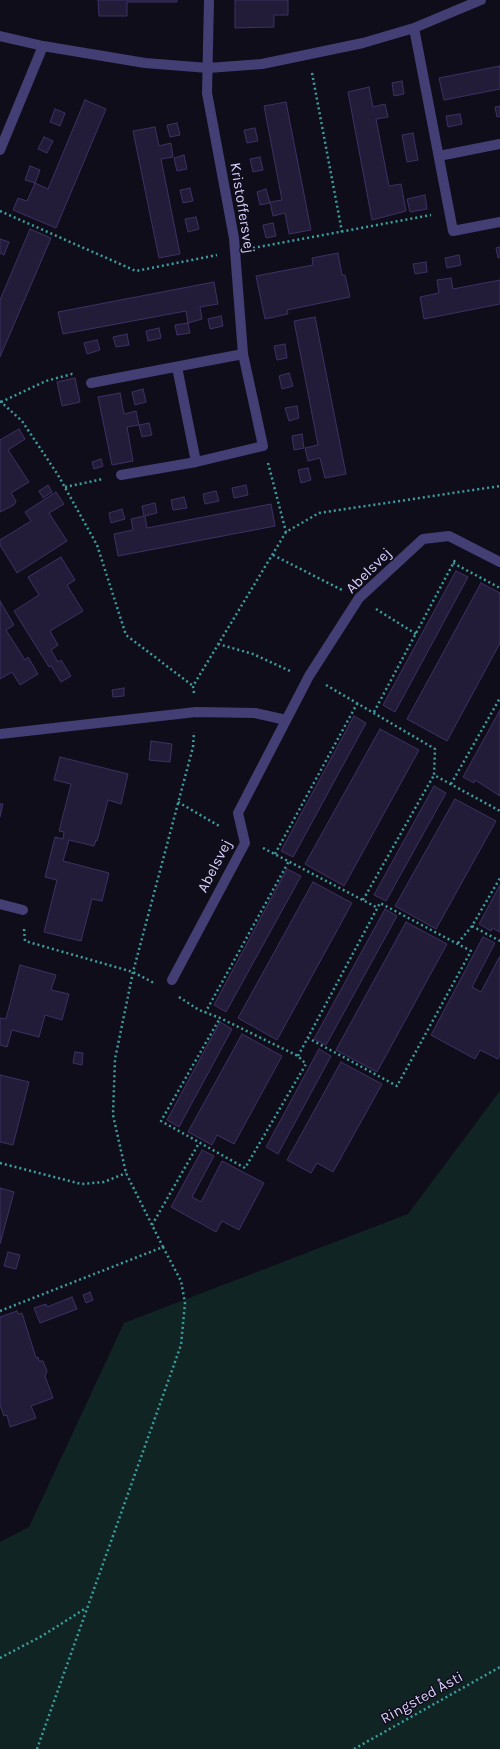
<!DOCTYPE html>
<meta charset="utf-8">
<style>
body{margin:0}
canvas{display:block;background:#100d1b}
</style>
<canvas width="500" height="1749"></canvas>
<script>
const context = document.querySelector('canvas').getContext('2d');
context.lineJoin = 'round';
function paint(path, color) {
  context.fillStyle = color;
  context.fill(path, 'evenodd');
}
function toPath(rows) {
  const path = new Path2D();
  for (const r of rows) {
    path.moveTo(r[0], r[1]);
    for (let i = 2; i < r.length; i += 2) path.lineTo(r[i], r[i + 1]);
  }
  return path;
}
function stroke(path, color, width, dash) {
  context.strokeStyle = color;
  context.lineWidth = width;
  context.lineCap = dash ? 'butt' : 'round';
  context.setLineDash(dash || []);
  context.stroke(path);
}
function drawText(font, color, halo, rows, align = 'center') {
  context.font = font + ' Karla,sans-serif';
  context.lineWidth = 3;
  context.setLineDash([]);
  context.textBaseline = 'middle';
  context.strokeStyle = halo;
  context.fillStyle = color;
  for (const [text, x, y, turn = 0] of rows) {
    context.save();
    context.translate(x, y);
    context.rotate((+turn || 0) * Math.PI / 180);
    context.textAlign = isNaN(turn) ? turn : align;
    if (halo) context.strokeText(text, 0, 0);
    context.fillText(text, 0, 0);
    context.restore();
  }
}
const green = toPath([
 [500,1091,500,1749,0,1749,0,1542,29,1527,124,1323,408,1214]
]);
const building = toPath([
 [98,0,177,0,177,2,127,2,127,16,99,16,98,0],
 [235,0,288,0,288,15,274,15,274,27,235,28,235,0],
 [500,66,500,89,444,100,439,78,500,66],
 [402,81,404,94,394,96,392,83,402,81],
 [369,87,373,107,385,104,388,117,376,119,389,186,401,184,406,211,372,220,348,92,369,87],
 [85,100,106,109,56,228,13,210,18,198,27,201,35,183,48,189,85,100],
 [286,102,311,230,289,234,285,213,273,216,270,202,282,200,264,106,286,102],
 [500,106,500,116,497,117,495,107,500,106],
 [55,109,65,113,60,126,50,122,55,109],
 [460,114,462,124,448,127,446,116,460,114],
 [177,123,180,135,170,137,167,125,177,123],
 [155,127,159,146,171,143,173,157,161,159,180,254,159,258,133,131,155,127],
 [255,128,258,141,247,143,244,130,255,128],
 [413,133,418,160,407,162,402,135,413,133],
 [44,137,53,141,47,153,38,149,44,137],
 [184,155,187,169,177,171,174,158,184,155],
 [260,157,263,170,253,172,250,159,260,157],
 [30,166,40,170,35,183,25,180,30,166],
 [190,188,193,201,183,203,180,190,190,188],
 [266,189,270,203,260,205,257,192,266,189],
 [425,195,427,209,410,212,407,199,425,195],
 [196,217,199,229,188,232,185,219,196,217],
 [273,223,276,236,266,238,263,225,273,223],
 [30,229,51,238,0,357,0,300,30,229],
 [0,239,9,242,4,255,0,253,0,239],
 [500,247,500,257,498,258,496,248,500,247],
 [338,253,342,275,345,275,350,297,287,310,288,314,265,319,256,276,313,265,312,258,338,253],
 [459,255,461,265,447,268,445,258,459,255],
 [426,262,427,272,415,274,413,264,426,262],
 [451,278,453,289,500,280,500,304,424,319,420,297,439,293,437,280,451,278],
 [214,282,218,304,200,307,202,319,188,323,186,311,63,334,58,312,214,282],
 [221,316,223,326,210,329,208,319,221,316],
 [315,317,346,474,325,478,320,458,308,461,305,448,318,445,294,321,315,317],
 [188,323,190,333,177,335,175,325,188,323],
 [159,328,161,338,148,341,146,331,159,328],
 [127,334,129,345,116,347,113,337,127,334],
 [97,340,100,350,87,354,84,343,97,340],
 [285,344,287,358,277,360,274,346,285,344],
 [289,373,293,386,282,389,279,376,289,373],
 [75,378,80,402,62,406,57,382,75,378],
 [143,389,146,402,135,405,132,392,143,389],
 [120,393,124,414,136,411,139,425,127,427,133,461,112,465,98,397,120,393],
 [297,406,299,418,289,421,285,408,297,406],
 [149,423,152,435,142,437,139,425,149,423],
 [19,429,25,439,8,450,29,482,11,493,16,501,14,505,0,512,0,440,19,429],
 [302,434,304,448,294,450,292,436,302,434],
 [101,459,103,466,94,469,92,462,101,459],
 [308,468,311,480,301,483,298,470,308,468],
 [48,485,52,492,43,498,39,491,48,485],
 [246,485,248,495,234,498,232,488,246,485],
 [216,491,219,501,205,504,203,494,216,491],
 [56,492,64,504,49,513,67,541,17,573,0,545,0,540,31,521,25,512,56,492],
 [184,497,187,508,173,510,171,500,184,497],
 [155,503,157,513,145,516,147,528,271,504,275,526,118,556,114,534,133,530,131,519,144,516,142,506,155,503],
 [122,509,125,519,111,523,109,513,122,509],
 [61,557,75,580,67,585,83,611,50,631,58,645,51,650,58,662,61,660,71,676,61,682,51,666,49,667,14,611,39,595,28,577,61,557],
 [456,571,468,577,395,712,383,705,456,571],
 [481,583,500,593,500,643,447,741,407,719,481,583],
 [0,601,14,625,6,630,25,660,28,657,38,674,20,685,12,672,0,679,0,601],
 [124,688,124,696,113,697,112,690,124,688],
 [500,710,500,796,475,780,474,783,463,777,500,710],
 [354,716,366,723,293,857,281,851,354,716],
 [380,729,419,750,344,886,305,864,380,729],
 [151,741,172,744,170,762,149,760,151,741],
 [60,757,128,774,121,804,108,800,97,841,96,840,94,846,69,840,63,861,109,873,102,901,92,899,81,941,44,932,57,880,45,877,55,837,63,839,64,832,59,831,71,784,54,780,60,757],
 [434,786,446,793,386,901,374,895,434,786],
 [455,799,496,821,436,929,395,906,455,799],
 [0,804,3,804,0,817,0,804],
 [287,869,301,876,226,1012,214,1005,287,869],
 [313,882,352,903,277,1040,238,1018,313,882],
 [500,885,500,932,492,928,491,931,479,924,500,885],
 [385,909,397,916,326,1045,314,1039,385,909],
 [406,922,447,944,377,1072,336,1050,406,922],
 [483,937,495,943,472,987,481,992,500,956,500,1055,498,1059,480,1050,475,1059,431,1035,483,937],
 [20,965,56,975,51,990,69,994,62,1020,45,1015,39,1037,12,1030,7,1047,0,1045,0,1018,6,1019,20,965],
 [220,1022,232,1029,179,1127,167,1120,220,1022],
 [242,1034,282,1056,234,1144,217,1135,212,1145,188,1132,242,1034],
 [319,1049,331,1056,278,1154,266,1147,319,1049],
 [75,1052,83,1053,82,1065,73,1063,75,1052],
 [341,1062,382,1084,333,1172,317,1163,311,1173,287,1160,341,1062],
 [0,1075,29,1082,13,1145,0,1142,0,1075],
 [202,1150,214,1156,192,1197,201,1202,222,1161,264,1183,239,1230,222,1221,216,1232,171,1207,202,1150],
 [0,1188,14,1192,0,1244,0,1188],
 [8,1252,20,1255,16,1269,4,1266,8,1252],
 [90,1292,93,1300,86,1303,83,1295,90,1292],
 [72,1297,77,1309,40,1323,34,1308,46,1304,47,1307,72,1297],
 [17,1311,18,1314,22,1313,36,1358,38,1357,39,1361,43,1361,47,1371,45,1376,53,1398,31,1406,36,1418,10,1427,7,1415,4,1416,0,1405,0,1317,17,1311]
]);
const path = toPath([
 [312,73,342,232],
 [0,211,136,271,217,255],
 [253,248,431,215],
 [0,401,22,421,58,475,97,545,126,635,193,686],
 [1,402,46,381,72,374,75,375],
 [268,463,286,532],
 [65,487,103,479],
 [273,555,342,590],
 [453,563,500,588],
 [376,609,416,634],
 [218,644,253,654,290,671],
 [326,685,435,749,434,775,500,811],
 [194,693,193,686,286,532,319,513,500,486],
 [374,712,455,560],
 [451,784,500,698],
 [178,802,221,827],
 [263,848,378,908],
 [275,854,358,702],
 [363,900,434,775],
 [472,926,500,941],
 [24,929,25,941,133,972,154,983],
 [458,943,472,926,500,878],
 [179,997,199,1010,220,1018,298,1056,306,1064,245,1168,161,1121,220,1018],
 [205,1013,289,861],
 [298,1056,380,903,471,951,397,1086,308,1038],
 [0,1163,81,1184,104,1182,126,1173],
 [152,1225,199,1143],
 [0,1311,163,1247,126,1173,113,1115,115,1059,133,972,193,747,194,732],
 [0,1658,42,1636,86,1608],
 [37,1749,181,1345,185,1303,181,1281,163,1247],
 [354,1749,500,1667]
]);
const minor = toPath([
 [414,28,453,231,500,222],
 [0,36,43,46,145,63,208,68,262,64,363,43,414,28,481,0],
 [0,150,43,46],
 [439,156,500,144],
 [177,367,196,462],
 [91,383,243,354],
 [121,475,196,462,263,446,243,354,234,238,207,93,209,0],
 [0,734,196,712,255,713,286,720],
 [0,904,23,910],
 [172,980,245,843,238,813,309,676,359,598,423,539,449,536,500,562]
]);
const streetNames = [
 ["Kristoffersvej",242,208,81],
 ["Abelsvej",369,571,-45],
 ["Abelsvej",215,866,-63],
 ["Ringsted Åsti",422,1698,-29]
];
paint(green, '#112424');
paint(building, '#231c39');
stroke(building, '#3d3063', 1);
stroke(path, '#3b9f9f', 2.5, [2, 3]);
stroke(minor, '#433e74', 10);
drawText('15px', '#d5cdf9', '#100d1b', streetNames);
</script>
